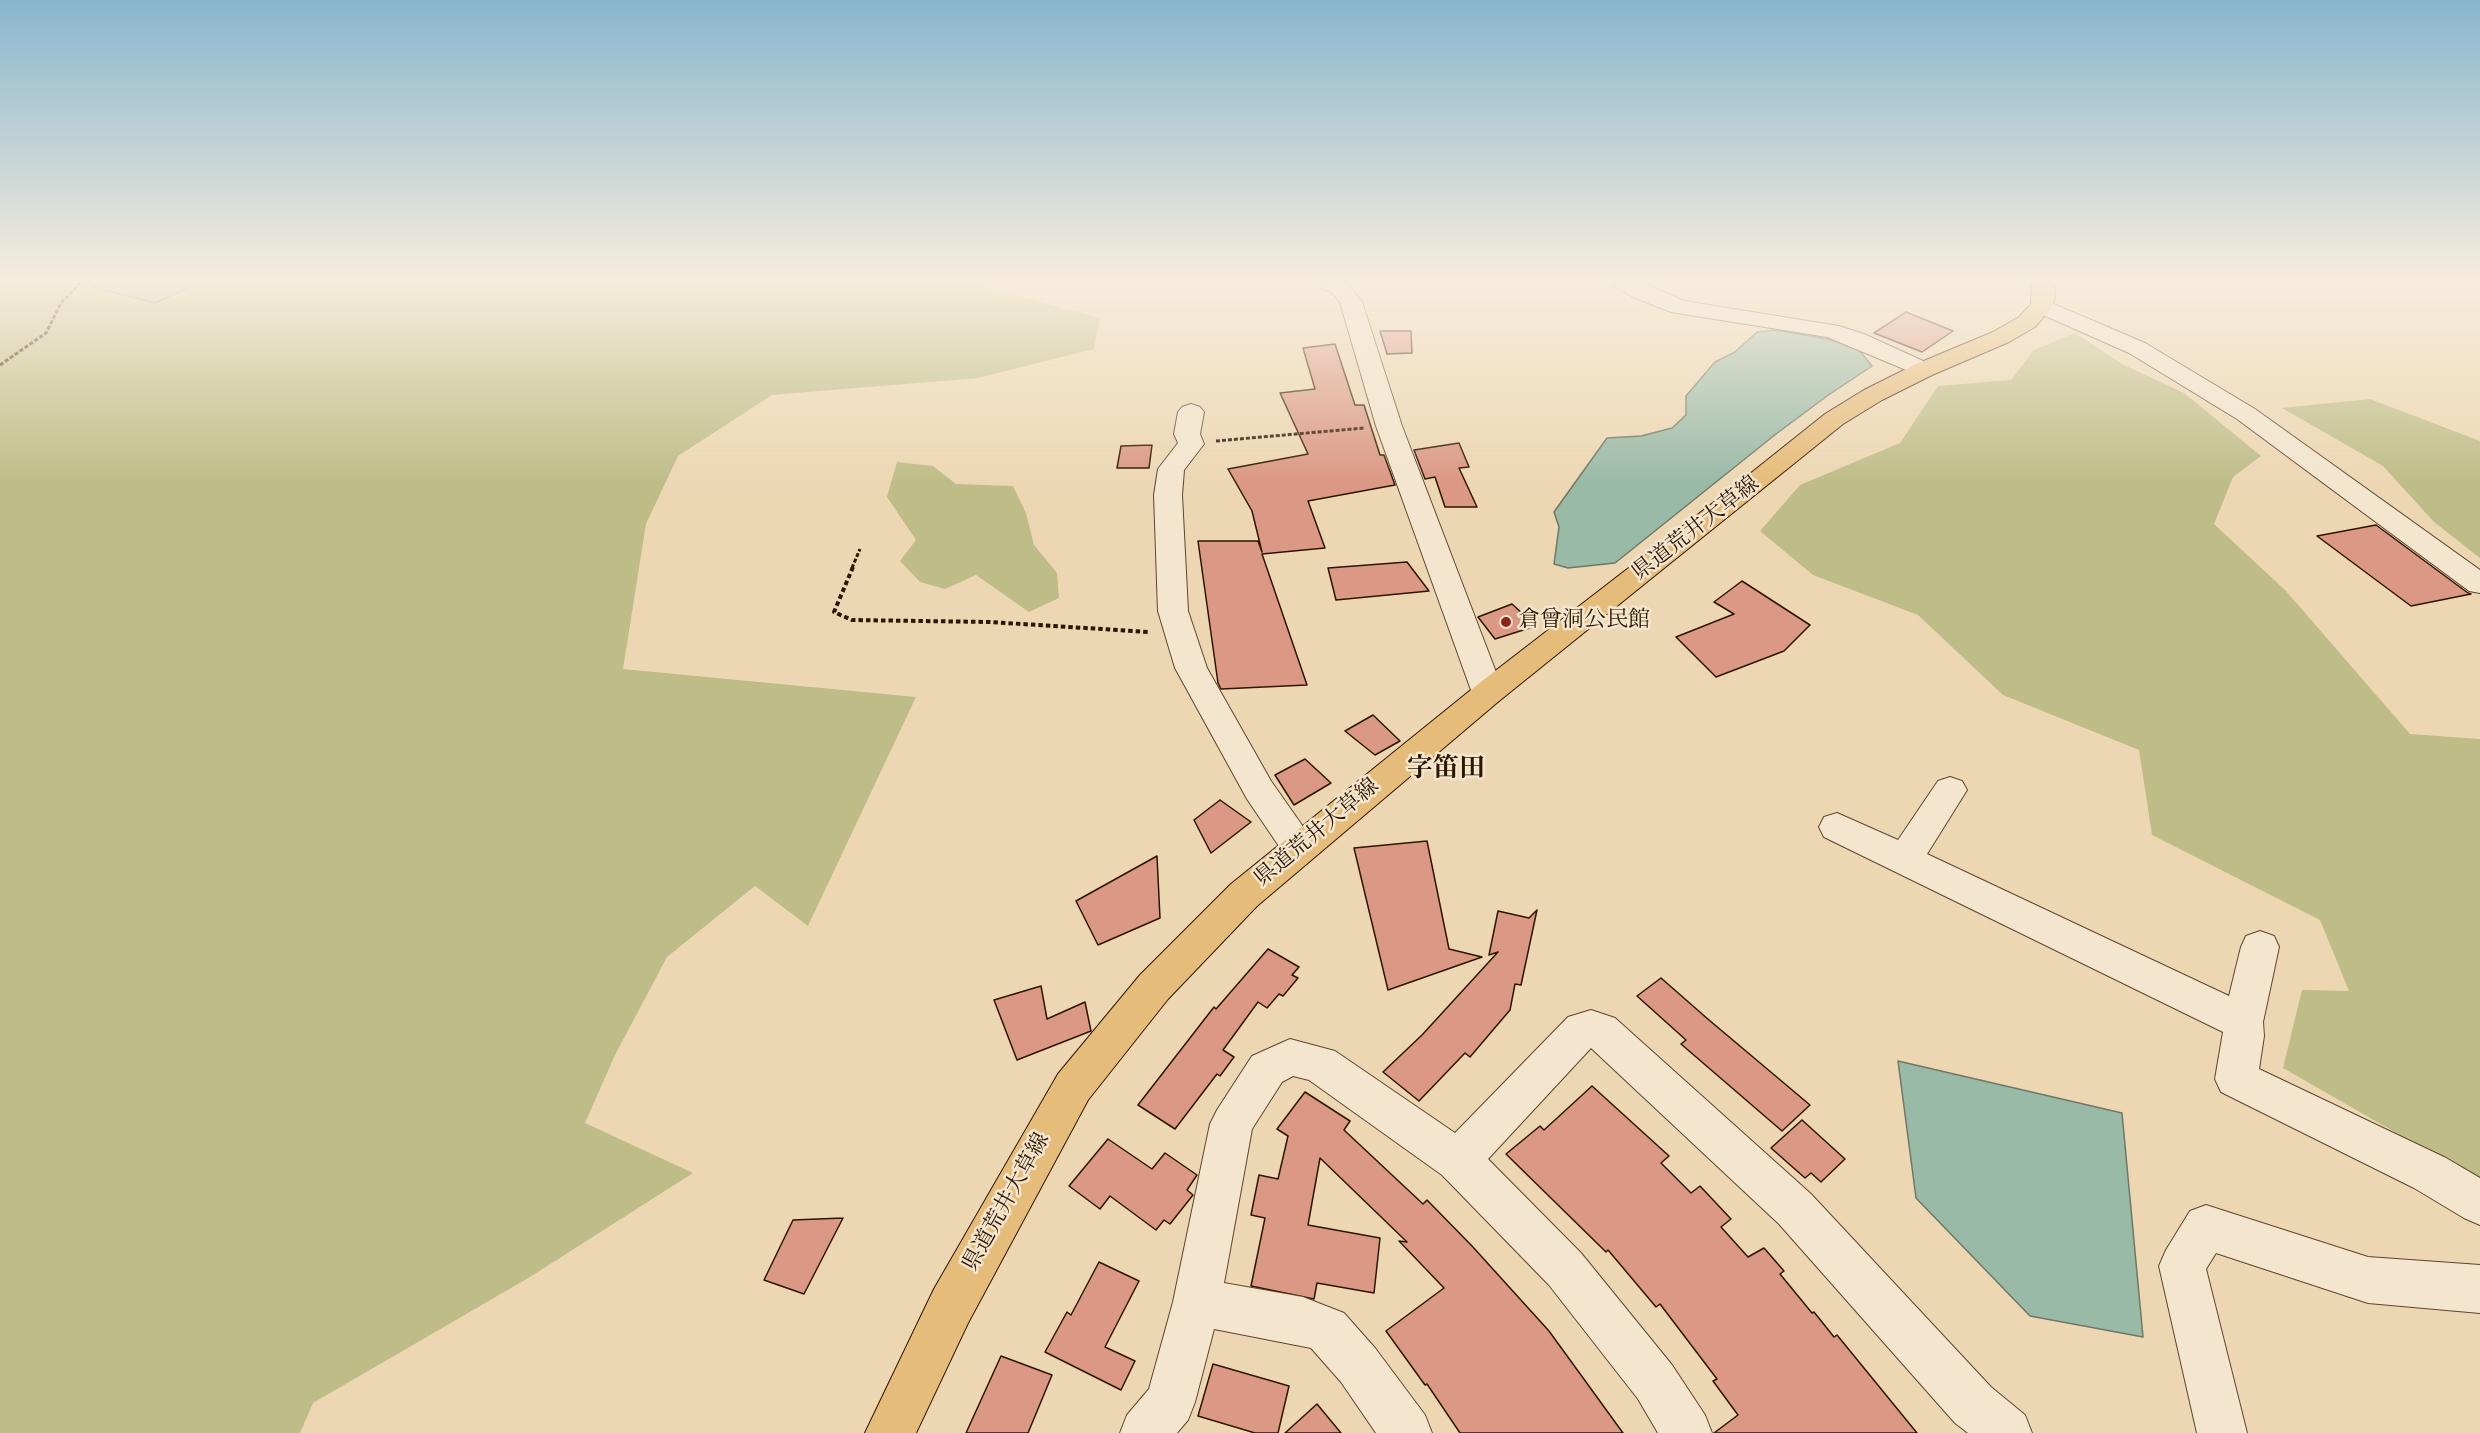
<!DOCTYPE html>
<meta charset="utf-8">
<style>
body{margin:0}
canvas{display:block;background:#edd7b3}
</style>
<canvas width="2480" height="1433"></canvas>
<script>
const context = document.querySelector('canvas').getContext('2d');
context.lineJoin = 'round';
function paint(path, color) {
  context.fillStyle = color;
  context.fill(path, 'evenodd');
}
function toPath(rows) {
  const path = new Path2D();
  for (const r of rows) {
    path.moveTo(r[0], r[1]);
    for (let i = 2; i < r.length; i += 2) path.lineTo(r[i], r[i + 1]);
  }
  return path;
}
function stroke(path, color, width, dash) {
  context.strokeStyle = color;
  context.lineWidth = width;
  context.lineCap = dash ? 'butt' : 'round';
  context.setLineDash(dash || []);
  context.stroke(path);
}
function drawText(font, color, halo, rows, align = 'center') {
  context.font = font + ' Vollkorn,"Noto Serif JP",serif';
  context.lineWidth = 5;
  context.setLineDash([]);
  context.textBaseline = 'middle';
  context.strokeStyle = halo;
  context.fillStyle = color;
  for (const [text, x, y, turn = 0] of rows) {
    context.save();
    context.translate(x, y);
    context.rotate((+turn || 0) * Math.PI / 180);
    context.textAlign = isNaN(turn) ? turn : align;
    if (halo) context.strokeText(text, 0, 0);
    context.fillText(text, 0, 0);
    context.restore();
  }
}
const green = toPath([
 [0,282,964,282,1100,318,1094,349,978,378,772,395,678,456,646,524,623,669,916,697,808,926,755,886,667,957,615,1055,585,1123,693,1173,530,1277,313,1403,300,1433,0,1433],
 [2075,333,2122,364,2184,393,2261,456,2233,477,2214,524,2286,591,2410,734,2480,739,2480,1181,2283,1068,2302,990,2349,991,2320,920,2152,835,2139,750,2003,695,1918,615,1813,575,1760,531,1800,485,1900,443,1938,386,2011,380,2034,350],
 [2370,399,2480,441,2480,558,2434,522,2383,466,2282,408],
 [897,462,933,466,956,484,1013,486,1026,513,1034,545,1057,573,1059,598,1029,612,976,575,945,589,920,582,900,561,916,540,887,497]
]);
const water = toPath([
 [107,282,191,282,187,288,155,303,93,287,107,282],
 [1776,330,1832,340,1859,350,1872,366,1827,396,1776,434,1615,563,1568,568,1554,564,1559,527,1554,512,1607,438,1641,436,1672,428,1686,415,1686,396,1715,362,1735,352,1757,332,1776,330],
 [1898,1061,2122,1113,2143,1337,2030,1316,1916,1198,1898,1061]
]);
const building = toPath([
 [1906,312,1953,331,1922,352,1874,333,1906,312],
 [1380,331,1411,331,1412,353,1387,354,1380,331],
 [1335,344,1355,405,1364,405,1380,455,1384,455,1395,485,1308,501,1325,548,1262,554,1307,685,1221,689,1218,683,1198,541,1258,541,1262,552,1252,511,1228,469,1308,454,1280,393,1315,389,1303,348,1335,344],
 [1459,443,1469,467,1459,468,1477,507,1445,507,1435,477,1425,479,1414,450,1459,443],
 [1152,445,1149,468,1117,468,1121,446,1152,445],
 [2376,525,2468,593,2471,594,2411,606,2317,536,2376,525],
 [1407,562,1429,591,1336,600,1328,568,1407,562],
 [1742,581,1810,625,1784,651,1716,677,1676,637,1734,614,1714,602,1742,581],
 [1512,604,1536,626,1495,639,1478,617,1512,604],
 [1373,715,1400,741,1375,755,1345,731,1373,715],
 [1305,759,1331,783,1294,805,1275,775,1305,759],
 [1220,800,1251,822,1211,853,1194,820,1220,800],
 [1427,841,1449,949,1482,957,1388,990,1354,848,1427,841],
 [1157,856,1160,918,1098,945,1076,901,1157,856],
 [1537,910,1521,985,1515,984,1510,1010,1470,1057,1465,1053,1419,1101,1383,1072,1422,1035,1498,952,1489,955,1498,911,1529,918,1537,910],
 [1268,949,1299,967,1292,975,1298,978,1283,996,1279,994,1267,1008,1258,1002,1223,1050,1234,1057,1220,1076,1217,1074,1175,1129,1138,1105,1214,1007,1216,1009,1268,949],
 [1661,978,1709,1020,1810,1105,1782,1131,1681,1044,1686,1040,1637,996,1661,978],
 [1041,986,1047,1019,1085,1002,1091,1031,1017,1060,994,1000,1041,986],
 [1592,1086,1669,1156,1661,1163,1691,1193,1700,1186,1731,1219,1721,1227,1748,1257,1764,1248,1784,1271,1780,1274,1812,1313,1814,1312,1834,1337,1837,1335,1917,1433,1714,1433,1738,1415,1713,1381,1717,1379,1660,1304,1656,1307,1608,1250,1606,1252,1506,1154,1540,1126,1544,1130,1592,1086],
 [1305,1092,1350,1121,1344,1130,1423,1204,1427,1200,1472,1246,1549,1331,1623,1433,1460,1433,1427,1384,1425,1385,1386,1331,1444,1288,1399,1241,1407,1242,1320,1158,1308,1225,1380,1238,1374,1293,1317,1283,1314,1299,1251,1286,1265,1218,1251,1215,1259,1175,1278,1179,1288,1136,1277,1129,1305,1092],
 [1802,1120,1845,1159,1821,1182,1811,1173,1805,1178,1771,1148,1802,1120],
 [1108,1139,1152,1169,1165,1153,1197,1175,1187,1190,1193,1195,1170,1224,1164,1220,1156,1230,1110,1196,1100,1209,1069,1186,1108,1139],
 [843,1218,804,1294,764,1280,793,1220,843,1218],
 [1099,1262,1139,1281,1105,1347,1135,1361,1121,1390,1045,1352,1067,1312,1071,1315,1099,1262],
 [1001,1356,1052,1375,1028,1433,966,1433,1001,1356],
 [1213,1364,1289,1386,1278,1433,1255,1433,1198,1416,1213,1364],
 [1317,1404,1341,1433,1285,1433,1317,1404]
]);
const pathFar1 = toPath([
 [0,365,46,333,61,303,81,282],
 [1216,441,1364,428],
 [852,568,860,549]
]);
const path = toPath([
 [853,567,834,612,852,620,990,622,1149,632]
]);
const minor = toPath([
 [1318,282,1346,282,1362,302,1402,426,1504,693,1499,701,1488,704,1477,701,1472,693,1376,426,1340,302,1334,294,1321,287,1318,282],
 [1613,282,1641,282,1684,301,1839,326,1864,334,1932,365,1935,370,1932,375,1923,377,1827,337,1671,312,1635,298,1616,287,1613,282],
 [2042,299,2145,343,2255,409,2480,570,2480,593,2469,591,2237,419,2129,353,2034,311,2031,306,2034,301,2042,299],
 [1191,404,1200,407,1204,412,1200,434,1204,444,1184,470,1182,495,1188,611,1207,668,1271,781,1318,848,1313,858,1300,862,1287,858,1247,799,1175,668,1158,611,1154,495,1158,469,1178,443,1174,434,1178,412,1182,407,1191,404],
 [1950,777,1962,781,1967,790,1927,854,2229,996,2241,947,2246,936,2260,931,2274,936,2279,947,2263,1022,2264,1036,2259,1069,2446,1158,2480,1178,2480,1225,2464,1218,2414,1188,2221,1092,2215,1079,2223,1032,1824,837,1819,827,1824,817,1837,813,1898,840,1938,781,1950,777],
 [1591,1010,1615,1018,1811,1194,1991,1387,2025,1415,2032,1433,1968,1433,1955,1423,1779,1224,1591,1048,1488,1159,1581,1253,1672,1365,1705,1415,1712,1433,1658,1433,1638,1399,1549,1285,1442,1175,1309,1080,1293,1076,1282,1082,1252,1129,1224,1283,1303,1297,1344,1313,1375,1348,1425,1415,1432,1433,1376,1433,1341,1382,1311,1348,1214,1329,1195,1402,1188,1420,1177,1433,1120,1433,1127,1415,1149,1389,1173,1302,1210,1124,1217,1110,1252,1056,1290,1039,1335,1051,1455,1133,1568,1017,1591,1010],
 [2206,1205,2368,1257,2480,1265,2480,1313,2368,1303,2216,1253,2206,1269,2247,1433,2197,1433,2159,1266,2166,1250,2190,1211,2206,1205]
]);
const major = toPath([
 [2032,282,2054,282,2055,297,2053,306,2035,327,2009,342,1932,375,1882,400,1843,424,1499,701,1257,906,1168,999,1088,1100,968,1323,916,1433,865,1433,934,1289,1058,1074,1140,975,1231,884,1477,685,1731,489,1825,414,1864,390,1914,365,1993,332,2019,317,2031,304,2032,282]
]);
const markers = [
 [1506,622,6,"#8f2418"]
];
const streetNames = [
 ["県道荒井大草線",1697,530,-38],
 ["県道荒井大草線",1318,834,-40],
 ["県道荒井大草線",1008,1203,-61]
];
const poiNames = [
 ["倉曾洞公民館",1518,622]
];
const quarterNames = [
 ["字笛田",1446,771]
];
paint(green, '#bebd88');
paint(water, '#9abaa8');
stroke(water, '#6e7865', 1.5);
paint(building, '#db9885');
stroke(building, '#2d1600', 1.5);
stroke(minor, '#5d462d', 2);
stroke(major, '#2d1600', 2);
stroke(pathFar1, '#2d1600', 3, [4, 2]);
stroke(path, '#2d1600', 4, [4.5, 3]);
paint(minor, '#f3e5ce');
paint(major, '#e6bc7a');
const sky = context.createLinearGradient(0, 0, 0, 483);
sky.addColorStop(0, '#89b6ce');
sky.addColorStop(0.58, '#f7eddd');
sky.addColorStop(1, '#f7eddd00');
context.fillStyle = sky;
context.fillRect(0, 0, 2480, 483);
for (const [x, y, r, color] of markers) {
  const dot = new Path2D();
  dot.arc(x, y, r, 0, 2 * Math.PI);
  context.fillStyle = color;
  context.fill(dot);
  stroke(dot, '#f3e5ce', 2);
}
drawText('22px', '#2d1600', '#f3e5ce', streetNames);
drawText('22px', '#2d1600', '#f3e5ce', poiNames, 'left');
drawText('bold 26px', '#2d1600', '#f3e5ce', quarterNames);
</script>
